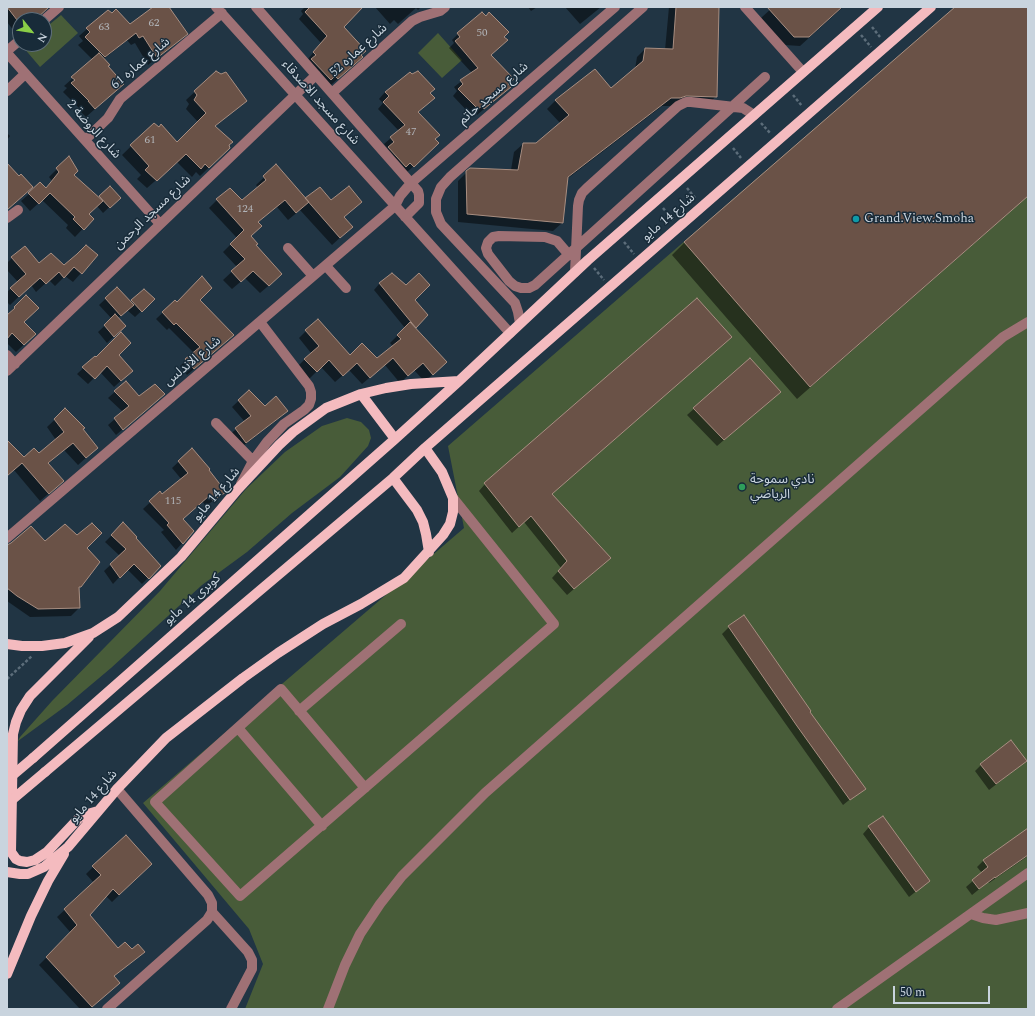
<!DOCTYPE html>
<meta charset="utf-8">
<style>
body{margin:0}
#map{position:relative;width:1035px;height:1016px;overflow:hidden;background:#213544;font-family:Spectral,serif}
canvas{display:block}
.frame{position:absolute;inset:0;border:8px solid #c9d4de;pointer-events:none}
.north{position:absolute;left:12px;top:12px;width:40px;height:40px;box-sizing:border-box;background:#182b39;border:1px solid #5f6f7b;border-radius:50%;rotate:120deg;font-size:11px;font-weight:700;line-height:16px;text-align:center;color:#c9d4de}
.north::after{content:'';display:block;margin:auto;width:14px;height:18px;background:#8ace47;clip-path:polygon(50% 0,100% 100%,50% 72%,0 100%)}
.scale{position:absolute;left:893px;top:986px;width:97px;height:18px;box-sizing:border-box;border:2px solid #c9d4de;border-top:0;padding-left:5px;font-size:12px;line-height:14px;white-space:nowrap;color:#c9d4de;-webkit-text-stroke:3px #182b39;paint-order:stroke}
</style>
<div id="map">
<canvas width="1035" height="1016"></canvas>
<div class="frame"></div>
<div class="north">N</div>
<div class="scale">50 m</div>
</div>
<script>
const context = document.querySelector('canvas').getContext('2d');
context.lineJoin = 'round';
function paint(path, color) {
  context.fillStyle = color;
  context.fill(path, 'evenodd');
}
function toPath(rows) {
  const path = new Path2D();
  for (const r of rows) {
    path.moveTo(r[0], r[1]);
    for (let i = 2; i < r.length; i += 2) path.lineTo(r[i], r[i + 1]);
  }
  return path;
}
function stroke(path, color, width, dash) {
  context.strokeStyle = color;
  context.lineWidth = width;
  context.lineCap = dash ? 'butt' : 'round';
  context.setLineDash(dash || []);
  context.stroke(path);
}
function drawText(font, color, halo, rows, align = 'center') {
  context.font = font + ' Spectral,"Noto Sans Arabic",serif';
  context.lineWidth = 3;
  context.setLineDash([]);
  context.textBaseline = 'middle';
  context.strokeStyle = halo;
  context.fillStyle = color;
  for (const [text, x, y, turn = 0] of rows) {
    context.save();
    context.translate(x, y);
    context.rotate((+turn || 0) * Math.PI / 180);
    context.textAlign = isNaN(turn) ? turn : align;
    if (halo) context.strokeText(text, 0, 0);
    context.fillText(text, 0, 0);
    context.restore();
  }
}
const green = toPath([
 [955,7,1028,7,1028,1009,245,1009,263,964,249,929,143,803,464,528,448,446],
 [61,15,78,33,40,67,23,47,26,44,44,44,44,29],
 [438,33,462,60,442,78,418,53],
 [347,418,361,422,369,430,371,438,368,446,340,477,292,513,247,552,202,585,111,668,67,705,18,741,20,737,52,701,160,591,246,489,285,452,322,426]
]);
const shadow = toPath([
 [7,7,49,7,35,20,20,20,20,28,19,27,14,31,7,22],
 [154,7,168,7,178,41,148,65,135,43,131,45,127,40,104,59,107,66,123,84,86,117,80,111,81,110,63,92,67,88,64,86,93,60,78,45,83,41,79,36,87,29,130,26],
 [305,7,354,7,342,27,360,55,355,63,331,85,308,59,321,43,299,19,303,14,301,11],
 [375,7,421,7,418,10,416,8,398,24,394,20,390,24],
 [528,7,537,7,531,11],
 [565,7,601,7,580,24],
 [669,7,718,7,716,96,708,105,677,104,670,106,662,106,567,179,562,223,553,231,458,222,458,181,470,169,511,170,514,152,523,144,537,144,561,124,547,109,555,101,595,70,610,90,635,69,637,57,645,49,665,50],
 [773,7,843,7,800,46,785,45,761,18],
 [957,7,1028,7,1028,196,797,399,672,255,684,243],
 [458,34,490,55,510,87,477,115,475,112,471,115,453,96,457,91,454,87,472,73,449,48,454,43,452,40],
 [216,72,245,100,214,127,229,148,200,176,196,172,192,177,177,162,147,188,137,179,141,175,122,155,154,124,177,143,198,122,186,109,189,104,186,100],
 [385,92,429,93,417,112,432,150,407,172,383,154,388,149,384,144,399,131,378,109,383,103,379,99],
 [7,133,10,136,7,140],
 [69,157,73,175,98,198,110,187,119,198,103,213,97,206,88,214,92,219,75,237,66,228,68,225,42,200,30,211,21,201,29,194,45,189,52,181,49,177],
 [276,166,305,200,331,202,360,202,343,218,352,227,332,245,300,210,288,220,277,207,258,222,250,237,255,245,273,282,260,293,245,278,232,289,223,280,237,267,223,252,237,238,209,208,217,200,242,202,258,188,256,185],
 [12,258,39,265,64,266,75,258,81,273,73,282,65,276,55,286,49,280,36,292,31,285,10,305,7,302,7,292,18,282,7,270,7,263],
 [380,283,414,300,426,315,414,328,445,362,425,382,414,370,400,383,385,365,362,384,349,370,335,382,321,367,309,379,297,367,311,353,299,338,317,320,350,356,377,359,393,346,390,343,405,328,374,290],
 [117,288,130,302,144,290,154,299,135,317,127,310,118,318,125,326,107,343,98,332,112,319,99,305],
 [26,296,23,322,35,334,16,352,7,343,7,315],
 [199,300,226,342,187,375,180,366,194,353,169,328,167,330,156,319,175,301,177,303],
 [118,355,125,377,114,387,100,372,88,384,77,374,95,357],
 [750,359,773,398,717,446,687,415],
 [126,382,139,397,157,400,116,435,108,425,123,412,108,398],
 [249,391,265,408,287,411,281,417,239,449,229,435,245,422,232,407],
 [65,410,97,448,78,465,64,450,48,464,55,488,40,501,14,470,7,476,7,441,24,458,39,454,56,440,47,427],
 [192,449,225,492,206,506,202,501,182,520,193,531,176,550,161,532,164,530,143,509,160,493,162,495,182,480,172,468],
 [485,484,551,494,603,564,567,595,552,578,561,568,524,522,512,533,479,491],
 [117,530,134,538,160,566,142,584,127,569,113,584,104,571,120,556,105,542],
 [45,542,86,548,80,586,78,589,79,608,71,616,30,617,7,601,7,545],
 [743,617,809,712,864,788,843,805,722,634,729,627],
 [1026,761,989,790,975,771,981,765],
 [869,827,929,881,909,897,863,834],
 [1028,830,1028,856,989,883,988,882,972,895,966,887,982,873,977,867,983,861],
 [93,867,144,871,112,902,106,896,89,915,118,949,144,952,113,977,111,990,90,1009,80,1009,39,965,71,933,57,917,94,883,86,874]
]);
const building = toPath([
 [7,7,49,7,35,20,17,20,7,7],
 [153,7,169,7,188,34,157,58,143,36,139,38,136,33,105,57,85,37,90,32,86,28,108,10,112,13,116,9,130,24,153,7],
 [310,7,363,7,344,27,366,51,361,55,363,57,338,79,335,76,331,80,311,59,316,55,313,52,327,36,305,12,310,7],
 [676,7,719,7,717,97,686,96,680,98,671,98,568,177,563,223,467,214,466,171,470,168,518,170,523,143,536,143,569,115,555,100,595,69,611,88,643,61,645,48,673,49,676,7],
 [767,7,842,7,809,37,794,37,767,7],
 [955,7,1028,7,1028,196,810,387,684,242,955,7],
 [482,12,486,16,489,12,509,32,504,37,508,40,491,55,514,79,508,84,511,87,484,109,482,106,478,109,458,89,463,84,460,80,478,68,455,41,460,37,457,33,482,12],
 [99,53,110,65,108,66,124,84,95,109,88,101,89,101,71,83,75,80,71,77,99,53],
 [216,71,221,74,226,72,247,101,215,126,233,142,229,145,230,148,209,168,205,164,201,169,186,154,157,181,145,170,149,166,130,145,154,123,159,127,161,124,177,142,206,113,194,100,197,95,194,91,216,71],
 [418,71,435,89,430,93,435,98,418,112,440,135,435,139,439,143,414,167,410,163,406,167,388,147,394,142,390,137,405,125,383,102,389,96,385,92,410,72,412,74,418,71],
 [69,156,78,171,74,175,103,201,89,214,94,219,84,230,73,219,75,217,50,193,39,204,28,193,40,182,46,188,59,172,56,168,69,156],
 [7,163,19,176,21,174,33,187,7,210,7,163],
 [276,164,309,202,296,213,285,200,258,222,262,226,251,236,258,244,256,245,282,274,269,286,253,271,241,282,231,271,245,259,230,244,244,230,216,199,230,188,242,200,266,180,263,176,276,164],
 [110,186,121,198,110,208,99,196,110,186],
 [349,186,362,202,344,217,353,227,340,238,305,198,320,187,331,200,349,186],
 [86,245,98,255,82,274,74,267,64,278,59,272,46,284,40,278,19,297,10,288,26,274,11,257,25,246,39,263,51,253,64,265,77,254,86,245],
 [392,273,406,285,419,273,430,285,415,300,428,315,416,328,379,283,392,273],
 [202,276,212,288,200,300,234,335,194,369,185,359,200,347,176,323,174,325,162,312,175,300,177,302,202,276],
 [117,287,134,305,121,316,105,298,117,287],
 [144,289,155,299,142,312,131,300,144,289],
 [26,295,39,308,24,322,36,334,24,345,12,333,7,339,7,315,15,308,14,307,26,295],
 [697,298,732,337,552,494,611,558,574,589,558,571,567,561,531,516,519,527,484,483,697,298],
 [115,314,126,326,114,337,104,325,115,314],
 [318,319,350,355,362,343,377,358,401,339,397,335,410,322,447,362,433,375,423,363,408,376,393,358,370,378,357,363,343,376,329,360,317,372,304,359,319,346,305,330,318,319],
 [121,332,131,343,119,355,133,371,121,381,107,366,95,379,82,367,95,356,96,357,121,332],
 [750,358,781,392,724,440,693,408,750,358],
 [126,381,139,396,155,384,165,394,123,430,114,418,129,406,114,391,126,381],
 [249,390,265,406,276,396,288,411,246,443,235,428,251,416,238,400,249,390],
 [65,408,85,428,83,429,98,448,86,458,73,443,48,463,64,481,49,494,22,463,7,476,7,440,24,457,34,448,39,453,64,432,54,419,65,408],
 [192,448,210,469,209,470,226,492,213,501,209,496,183,519,194,531,183,544,167,525,169,523,149,501,160,491,162,494,188,473,178,461,192,448],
 [123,522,137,537,136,538,161,566,149,579,134,564,120,578,110,564,126,549,111,535,123,522],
 [92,523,102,533,87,548,100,562,81,587,79,587,80,608,38,609,17,596,7,588,7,545,11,543,31,526,45,541,65,524,77,535,92,523],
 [744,615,811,711,810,712,866,789,850,800,797,726,728,626,744,615],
 [1011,740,1027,761,996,784,980,764,1011,740],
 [883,816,930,881,916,892,868,826,883,816],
 [1028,828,1028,855,995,878,995,877,979,889,972,880,988,867,983,860,1028,828],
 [126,835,152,864,119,895,113,889,90,915,118,948,125,942,132,949,138,944,145,952,114,976,120,983,92,1007,46,957,77,925,64,909,101,875,92,866,126,835]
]);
const path = toPath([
 [872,27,880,37],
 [861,35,871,47],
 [793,95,802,106],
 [761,123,770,133],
 [733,148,741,158],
 [687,188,695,198],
 [663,208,673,220],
 [624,242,634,254],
 [594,268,604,280],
 [7,679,32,656]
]);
const minor = toPath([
 [216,7,510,333],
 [256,7,418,191,419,195,419,203,405,217],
 [745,7,803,72],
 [44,20,59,7],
 [7,51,20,40],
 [7,53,160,224],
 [7,91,25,74],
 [332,93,412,21,420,17,440,11,445,7],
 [85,140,108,118,120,99,222,13],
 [7,218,18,210],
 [288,248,313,276],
 [569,255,557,241,545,237,499,236,493,237,488,242,486,248,488,254,509,281,515,286,521,288,529,288,535,285,765,77],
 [326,266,346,288],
 [575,272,578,206,579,200,582,193,587,188,678,106,686,102,691,102,743,108,754,115],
 [520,323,518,312,515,303,441,224,436,212,436,199,441,187,450,177,643,7],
 [7,355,15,364],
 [7,371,316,75],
 [216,423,253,461],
 [241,484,253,461,267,442,284,424,304,410,309,405,311,399,311,392,309,386,260,322],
 [7,538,395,206,400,196,411,183,615,7],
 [299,711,401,624],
 [238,728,322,826],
 [365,788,281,689,155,802,240,896,554,624,453,498],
 [212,912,248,952,252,960,252,969,231,1009],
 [971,914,983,918,996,920,1028,913],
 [107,1009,207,920,212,912,212,903,208,895,117,789],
 [328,1009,345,965,360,934,380,904,402,876,485,793,1003,337,1028,322],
 [837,1009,1028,873]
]);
const major = toPath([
 [361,394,395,439],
 [393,478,417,510,423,522,426,534,429,552],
 [89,637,30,696,21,710,16,722,13,734,11,852,16,859,20,861,27,862,35,860,47,852,79,818,84,815,98,811],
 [7,644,22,646,42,646,65,643,93,633,118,617,181,557,238,489,279,445,293,432,326,408,361,394,386,388,411,384,459,381],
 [33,758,395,439,459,381,588,260,878,7],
 [45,772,393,478,425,448,931,7],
 [7,872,20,874,28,874,44,867,68,847,117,789,166,738,243,678,278,653,323,624,361,604,404,578,443,535,450,524,453,512,453,498,442,472,425,448],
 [7,974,31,916,48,881,64,854]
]);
const majorBridge = toPath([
 [7,780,33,758],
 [7,804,45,772]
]);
const markers = [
 [856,219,4,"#0f9aa8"],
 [742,487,4,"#2e9e5b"]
];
const numberNames = [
 ["62",154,24],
 ["63",104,28],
 ["50",482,34],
 ["47",411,133],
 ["61",150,141],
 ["124",245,210],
 ["115",173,502]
];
const streetNames = [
 ["شارع عماره 52",359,51,-42],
 ["شارع عماره 61",141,64,-40],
 ["شارع مسجد حاتم",494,94,-41],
 ["شارع مسجد الاصدقاء",320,103,48],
 ["شارع الروضة 2",93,130,48],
 ["شارع مسجد الرحمن",153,213,-44],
 ["شارع 14 مايو",669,218,-41],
 ["شارع الاندلس",193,362,-40],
 ["شارع 14 مايو",217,495,-50],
 ["كوبرى 14 مايو",193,600,-41],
 ["شارع 14 مايو",94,797,-49]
];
const poiNames = [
 ["Grand.View.Smoha",864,219],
 ["نادي سموحة",750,480],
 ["الرياضي",750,495]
];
paint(green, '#485c39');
paint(shadow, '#0007');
paint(building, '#6a5247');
stroke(building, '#a88e81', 1);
stroke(path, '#5c6d7a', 2.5, [3, 2]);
stroke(minor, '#9f7175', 10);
stroke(major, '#f4bbbf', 10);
stroke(majorBridge, '#f4bbbf', 10);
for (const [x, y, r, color] of markers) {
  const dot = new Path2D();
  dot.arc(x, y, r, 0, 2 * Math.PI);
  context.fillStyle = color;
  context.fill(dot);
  stroke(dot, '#182b39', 1.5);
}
drawText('11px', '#b1b4b8', null, numberNames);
drawText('13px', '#c9d4de', '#182b39', streetNames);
drawText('13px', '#c9d4de', '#182b39', poiNames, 'left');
</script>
